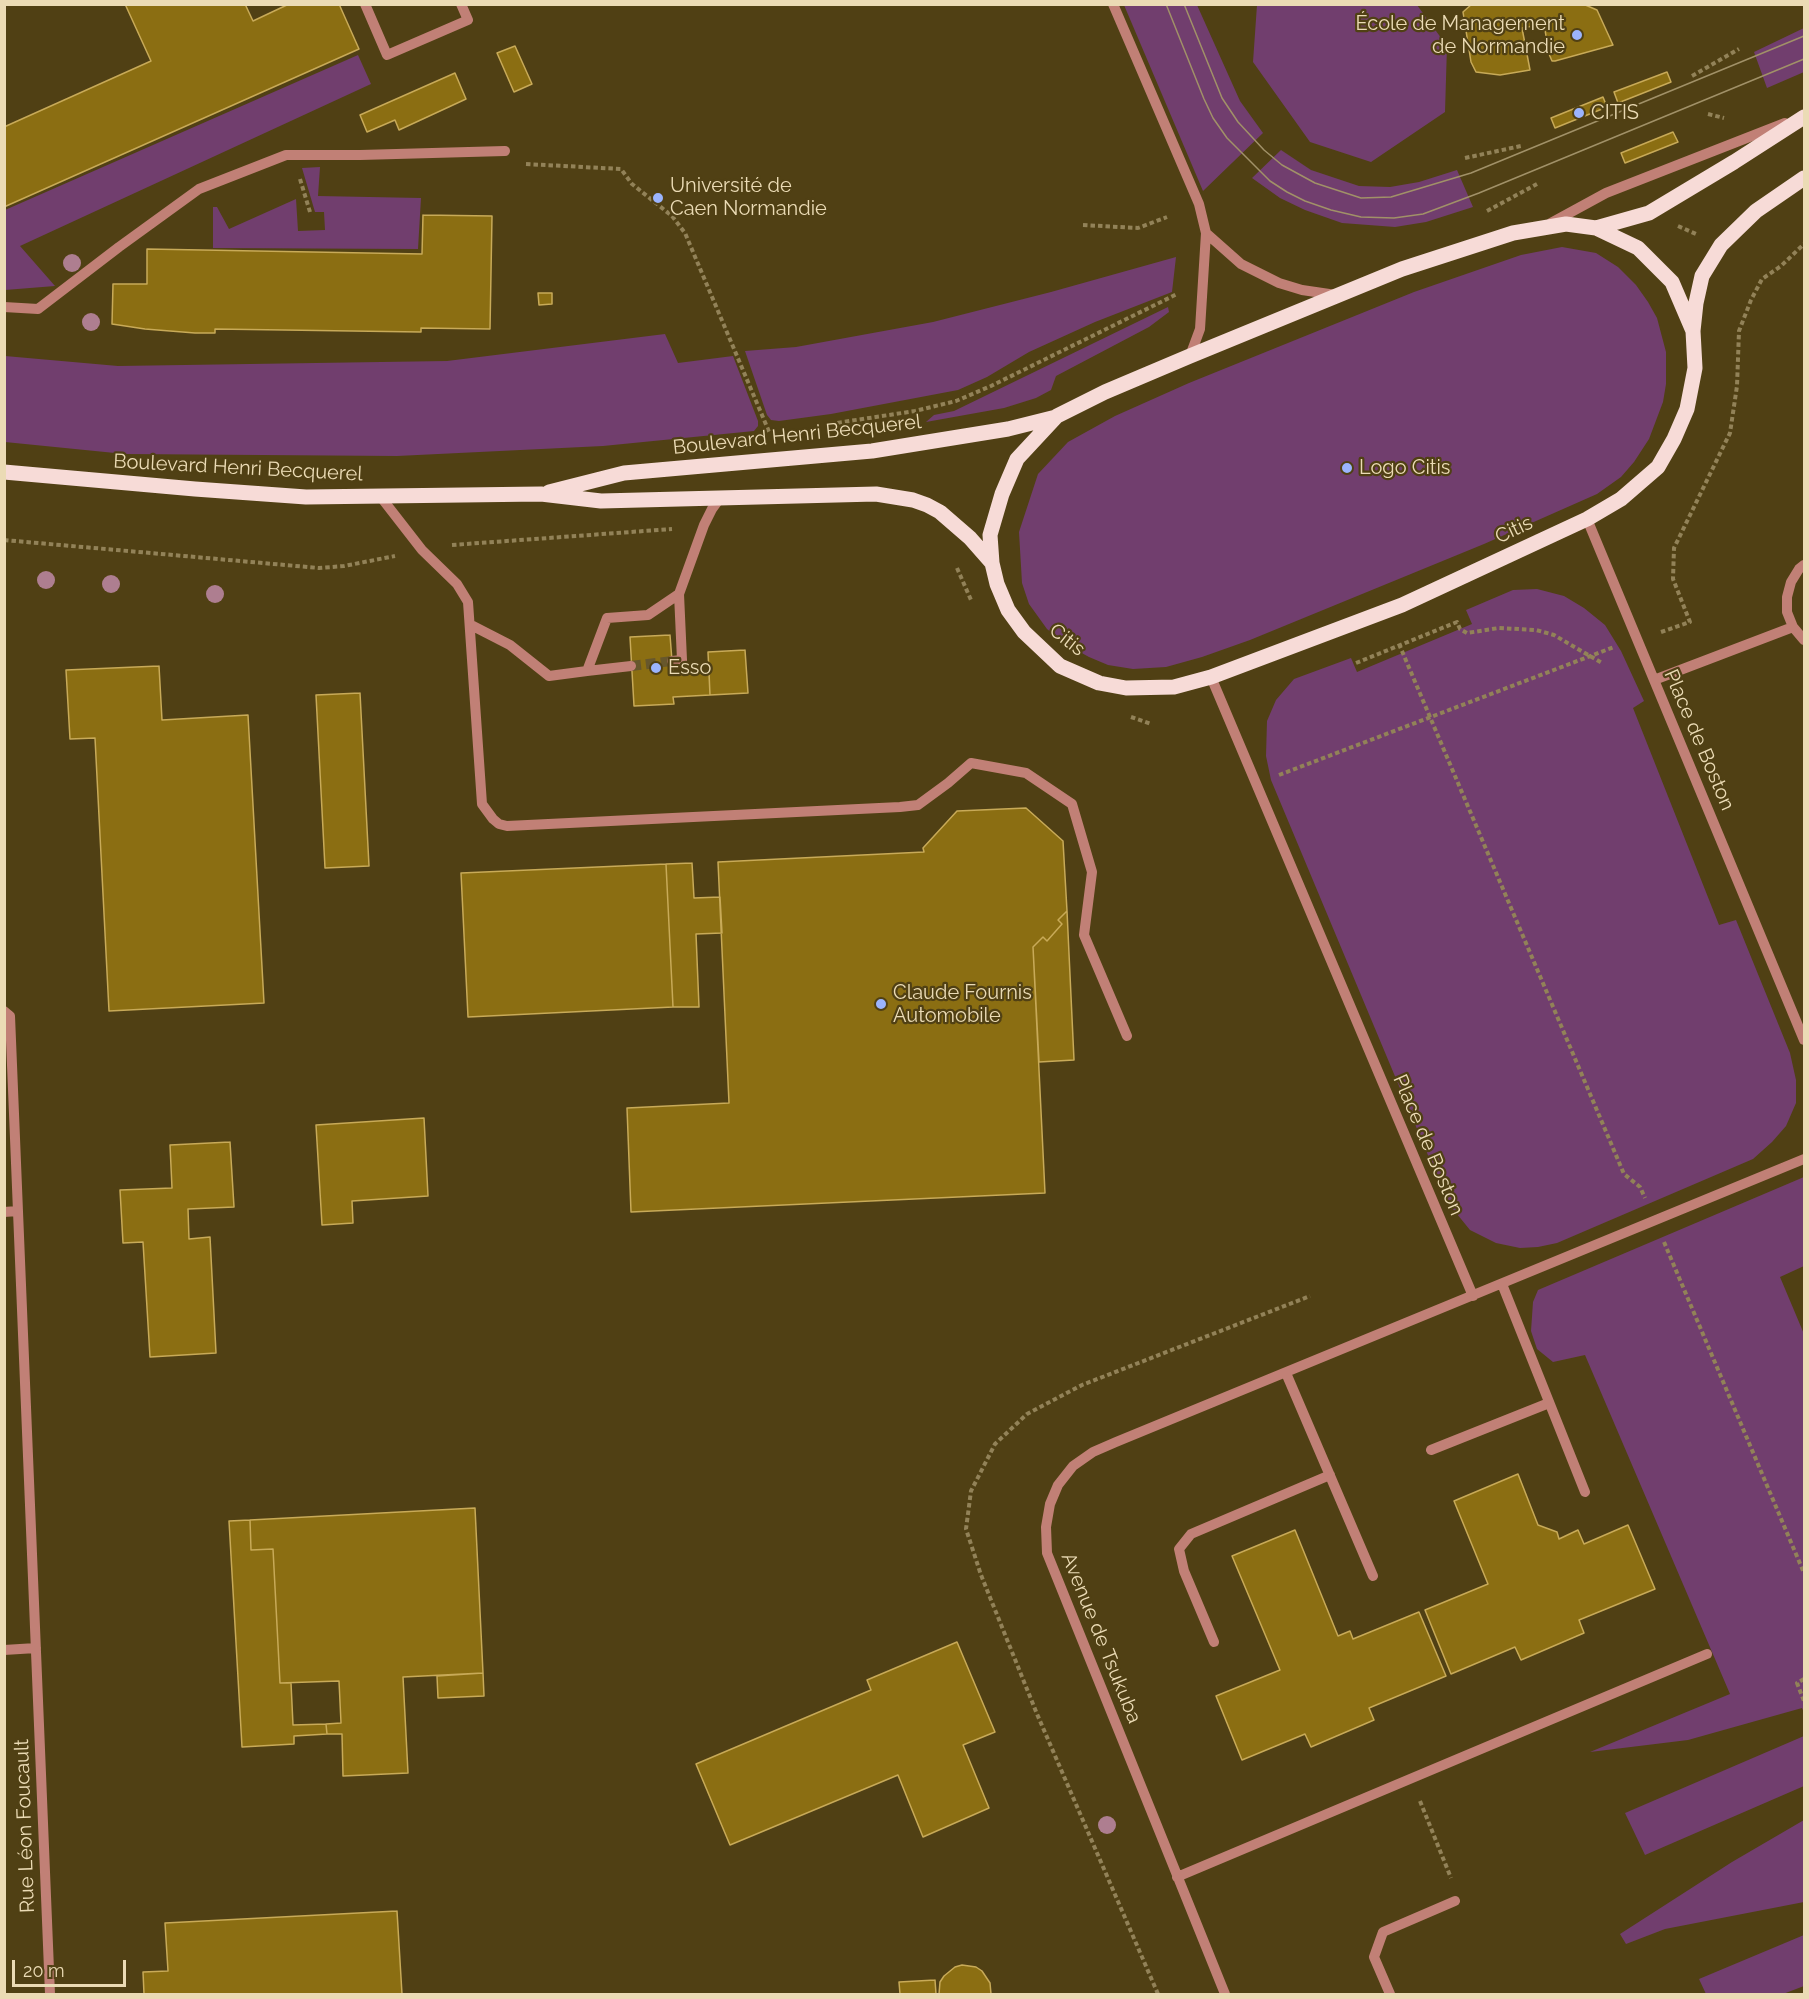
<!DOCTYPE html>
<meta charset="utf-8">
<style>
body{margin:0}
#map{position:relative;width:1809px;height:1999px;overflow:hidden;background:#504014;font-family:Raleway,sans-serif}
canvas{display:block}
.frame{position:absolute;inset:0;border:6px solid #ebdbb5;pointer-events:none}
.scale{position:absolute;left:12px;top:1960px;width:114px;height:27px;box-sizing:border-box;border:3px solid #ebdbb5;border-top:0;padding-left:8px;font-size:18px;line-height:21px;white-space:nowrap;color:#ebdbb5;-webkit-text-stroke:4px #504014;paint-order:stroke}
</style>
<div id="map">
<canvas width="1809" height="1999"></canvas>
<div class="frame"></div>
<div class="scale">20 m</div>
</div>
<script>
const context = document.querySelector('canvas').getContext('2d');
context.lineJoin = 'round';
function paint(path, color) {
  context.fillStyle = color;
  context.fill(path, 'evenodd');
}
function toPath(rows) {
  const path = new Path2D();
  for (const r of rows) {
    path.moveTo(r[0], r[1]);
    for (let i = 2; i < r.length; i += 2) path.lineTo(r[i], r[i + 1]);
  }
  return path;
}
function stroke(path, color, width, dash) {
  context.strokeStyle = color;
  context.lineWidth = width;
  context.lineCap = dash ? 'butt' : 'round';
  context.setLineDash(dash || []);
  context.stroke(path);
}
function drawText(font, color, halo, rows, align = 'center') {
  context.font = font + ' Raleway,sans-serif';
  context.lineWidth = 4.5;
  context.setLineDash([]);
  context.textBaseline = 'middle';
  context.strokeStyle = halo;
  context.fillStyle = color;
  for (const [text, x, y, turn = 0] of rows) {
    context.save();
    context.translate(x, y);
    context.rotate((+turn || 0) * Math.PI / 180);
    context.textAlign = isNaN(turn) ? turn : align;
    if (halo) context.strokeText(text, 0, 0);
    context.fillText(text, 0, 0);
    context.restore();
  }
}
const green = toPath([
 [1124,5,1197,5,1240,101,1263,133,1203,191],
 [1257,5,1417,5,1447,46,1445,112,1371,162,1310,142,1253,62],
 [1804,28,1804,72,1767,88,1754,52],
 [358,55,371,84,20,246,55,286,5,290,5,210],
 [1281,150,1311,170,1359,186,1390,187,1419,182,1457,170,1473,207,1426,222,1395,227,1342,223,1305,210,1280,198,1252,178],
 [320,167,318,196,421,198,418,249,213,248,213,207,217,207,229,229,296,199,298,231,325,230,324,212,315,212,302,168],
 [1562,247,1596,253,1618,267,1636,285,1648,302,1657,318,1666,352,1666,384,1663,402,1649,439,1634,462,1621,477,1597,494,1484,544,1250,640,1202,657,1166,667,1133,669,1108,665,1089,657,1067,645,1047,629,1029,604,1022,583,1019,532,1038,474,1068,442,1115,416,1189,383,1414,292,1521,255],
 [1176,257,1172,292,1095,322,1029,352,987,377,958,390,831,414,779,421,771,420,767,415,745,351,796,347,933,322,1051,292],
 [1168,307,1169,312,1149,327,1056,376,1051,390,1036,398,1004,408,926,422,934,415,954,411],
 [665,334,678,363,733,356,758,421,758,426,754,431,603,446,397,456,125,454,5,442,5,356,118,366,447,361],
 [1537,589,1564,596,1584,608,1605,625,1621,651,1644,701,1633,708,1719,925,1736,920,1790,1053,1796,1080,1796,1103,1786,1126,1772,1142,1753,1159,1557,1243,1538,1247,1520,1248,1496,1243,1470,1230,1448,1203,1271,780,1266,756,1267,721,1276,700,1294,679,1351,658,1357,672,1472,624,1466,610,1513,590],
 [1804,1177,1804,1266,1780,1277,1804,1334,1804,1713,1802,1708,1688,1740,1590,1752,1730,1694,1585,1355,1553,1362,1537,1349,1531,1331,1533,1302,1538,1290],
 [1804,1736,1804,1786,1645,1855,1625,1813],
 [1804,1820,1804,1902,1665,1929,1626,1944,1620,1934,1732,1862],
 [1804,1935,1804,1986,1783,1994,1706,1994,1699,1979]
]);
const building = toPath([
 [125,4,245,4,253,21,289,4,339,4,359,49,4,207,4,127,151,61,125,4],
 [1472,4,1583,4,1597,10,1613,45,1555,61,1552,61,1549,54,1544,24,1522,28,1530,70,1500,75,1476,72,1471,62,1463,12,1472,4],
 [515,46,532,84,514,92,497,53,515,46],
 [1667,72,1671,82,1618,103,1614,92,1667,72],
 [455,73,466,99,399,130,395,120,367,132,360,115,455,73],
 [1603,97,1607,107,1555,128,1551,118,1603,97],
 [1673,132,1678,142,1625,163,1621,153,1673,132],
 [423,215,492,216,490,329,421,328,421,332,215,329,215,333,195,333,145,329,112,324,113,284,147,284,147,249,422,254,423,215],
 [538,293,552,293,552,304,539,305,538,293],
 [670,635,673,674,709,672,710,695,673,697,674,704,634,706,630,637,670,635],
 [745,650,748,693,710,695,708,652,745,650],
 [159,666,162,720,248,715,264,1003,109,1011,95,738,70,739,66,670,159,666],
 [360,693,369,866,325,868,316,695,360,693],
 [1026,808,1063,841,1067,911,1058,920,1062,924,1047,941,1043,937,1033,947,1045,1193,631,1212,627,1108,729,1103,718,862,924,852,923,848,957,811,1026,808],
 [692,863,694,898,720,897,722,933,696,934,699,1007,673,1007,666,864,692,863],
 [666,864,673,1007,468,1017,461,873,666,864],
 [1067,911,1074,1060,1039,1062,1033,947,1043,937,1047,941,1062,924,1058,920,1067,911],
 [424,1118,428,1196,352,1201,353,1223,322,1225,316,1125,424,1118],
 [230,1142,234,1207,188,1209,189,1239,210,1237,216,1353,150,1357,143,1242,123,1243,120,1190,172,1188,170,1145,230,1142],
 [1518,1474,1538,1525,1557,1532,1559,1539,1578,1530,1584,1544,1628,1525,1655,1589,1579,1620,1584,1633,1521,1660,1515,1647,1451,1674,1425,1610,1488,1584,1454,1501,1518,1474],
 [475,1508,483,1673,403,1677,408,1773,343,1776,342,1734,327,1734,326,1724,341,1723,339,1681,280,1683,273,1549,251,1550,250,1520,475,1508],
 [250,1520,251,1550,273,1549,280,1683,291,1683,293,1725,326,1724,327,1734,294,1736,294,1744,242,1747,229,1521,250,1520],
 [1295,1530,1338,1636,1350,1631,1353,1639,1419,1612,1446,1676,1369,1708,1374,1720,1311,1747,1305,1734,1242,1760,1216,1696,1280,1670,1232,1556,1295,1530],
 [957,1642,995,1732,963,1745,989,1808,923,1837,898,1775,730,1845,696,1764,871,1690,867,1680,957,1642],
 [483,1673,484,1696,438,1698,437,1676,483,1673],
 [397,1911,402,1994,144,1994,143,1972,168,1971,165,1923,397,1911],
 [962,1965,976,1967,982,1971,990,1983,991,1994,939,1994,940,1982,944,1976,955,1967,962,1965],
 [935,1980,936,1994,900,1994,899,1982,935,1980]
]);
const minorTunnel = toPath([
 [631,666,672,661]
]);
const path = toPath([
 [1692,76,1739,49],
 [1708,114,1724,118],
 [1465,158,1521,146],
 [526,164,621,169,632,184,672,216,685,233,770,434],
 [300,179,310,212],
 [1487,211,1537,184],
 [1083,225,1138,228,1167,217],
 [1678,226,1696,234],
 [830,424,915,411,956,401,991,386,1177,294],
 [4,540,319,568,344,566,395,556],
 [452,545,672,529],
 [957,568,971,600],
 [1661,632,1690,622,1673,579,1674,548,1730,433,1737,386,1739,331,1751,300,1762,279,1781,266,1804,244],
 [1399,644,1624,1174,1640,1187,1645,1198],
 [1356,663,1457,622,1460,629,1467,633,1499,628,1536,630,1554,635,1602,663],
 [1131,717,1151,724],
 [1279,775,1614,647],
 [1664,1242,1804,1573],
 [1804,1679,1797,1683,1804,1701],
 [1420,1801,1451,1878],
 [1158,1994,1037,1714,981,1575,966,1529,971,1491,995,1444,1027,1414,1082,1385,1310,1296]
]);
const minor = toPath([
 [365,4,387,55,468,20,461,4],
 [1113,4,1199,204,1206,233,1200,329,1190,356],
 [1551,223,1606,193,1785,123],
 [1206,233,1241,264,1279,283,1302,290,1336,295],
 [4,307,38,309,119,247,199,189,286,155,360,155,505,151],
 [380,496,422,550,457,584,468,602,482,804,493,819,499,824,507,826,900,807,918,805,948,783,971,763,1026,773,1072,804,1092,872,1084,935,1127,1036],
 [1587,519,1804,1040],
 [1804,565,1799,569,1791,582,1787,597,1787,612,1793,627,1804,640],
 [471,625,510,645,549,676,587,671,607,618,648,615,679,594],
 [672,661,682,660,679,594,704,525,712,509,720,498],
 [587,671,631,666],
 [1211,677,1473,1296],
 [1654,680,1793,627],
 [4,1011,10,1016,50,1994],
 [4,1212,18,1211],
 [1502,1284,1585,1492],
 [1286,1373,1373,1576],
 [1431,1450,1549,1403],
 [1214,1642,1184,1571,1179,1549,1191,1534,1330,1475],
 [4,1650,36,1648],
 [1177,1877,1707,1654],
 [1225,1994,1047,1553,1046,1527,1050,1504,1058,1485,1073,1466,1093,1452,1116,1442,1804,1159],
 [1390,1994,1374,1957,1383,1932,1455,1901]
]);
const major = toPath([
 [1596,228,1649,213,1734,162,1804,117],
 [1693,331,1672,282,1638,248,1596,228,1566,224,1513,233,1402,269,1190,356,1105,392,1057,416,1017,459,1002,494,990,535,992,563,997,584,1008,610,1024,632,1060,666,1099,683,1126,688,1174,687,1211,677,1402,605,1587,519,1621,499,1658,467,1674,439,1687,409,1695,368,1693,331,1696,303,1702,276,1721,245,1756,211,1804,178],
 [4,472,195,489,306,497,541,494,601,501,876,494,913,500,927,505,940,512,970,538,992,563],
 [549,492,624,473,872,451,1008,429,1056,417]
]);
const tram = toPath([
 [1166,4,1204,99,1213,118,1227,138,1270,181,1287,192,1305,201,1331,210,1361,217,1394,218,1423,214,1479,193,1804,59],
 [1184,4,1222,98,1238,122,1264,150,1282,165,1315,183,1361,198,1391,197,1471,173,1804,36]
]);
const trees = [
 [72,263],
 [91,322],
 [46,580],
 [111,584],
 [215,594],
 [1107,1825]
];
const markers = [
 [1577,35,6,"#9bb4fd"],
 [1579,113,6,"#9bb4fd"],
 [658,198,6,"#9bb4fd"],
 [1347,468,6,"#9bb4fd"],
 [656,668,6,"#9bb4fd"],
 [881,1004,6,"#9bb4fd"]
];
const poiNames = [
 ["École de Management",1565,24,"right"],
 ["de Normandie",1565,47,"right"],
 ["CITIS",1591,113],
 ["Université de",670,186],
 ["Caen Normandie",670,209],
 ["Logo Citis",1359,468],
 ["Esso",668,668],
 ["Claude Fournis",893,993],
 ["Automobile",893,1016]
];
const streetNames = [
 ["Boulevard Henri Becquerel",797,435,-6],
 ["Boulevard Henri Becquerel",238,468,3],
 ["Citis",1514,530,-25],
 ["Citis",1067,640,38],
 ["Place de Boston",1699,740,67],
 ["Place de Boston",1428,1145,67],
 ["Avenue de Tsukuba",1101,1638,68],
 ["Rue Léon Foucault",25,1826,-92]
];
paint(green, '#713e6e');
paint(building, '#8b6e12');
stroke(building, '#c8aa58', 1.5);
stroke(minorTunnel, '#67572c', 10, [10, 5]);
stroke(path, '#928258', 4, [4.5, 3]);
stroke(minor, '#c18076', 10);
stroke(major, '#f7dbd7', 15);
stroke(tram, '#a19168', 1.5);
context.fillStyle = '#ae7e90';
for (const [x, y] of trees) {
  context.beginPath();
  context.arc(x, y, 9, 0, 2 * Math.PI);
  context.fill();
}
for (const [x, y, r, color] of markers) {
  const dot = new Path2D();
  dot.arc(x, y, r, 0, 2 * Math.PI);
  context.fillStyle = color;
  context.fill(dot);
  stroke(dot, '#504014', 2);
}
drawText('20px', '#ebdbb5', '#504014', poiNames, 'left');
drawText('20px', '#ebdbb5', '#504014', streetNames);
</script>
